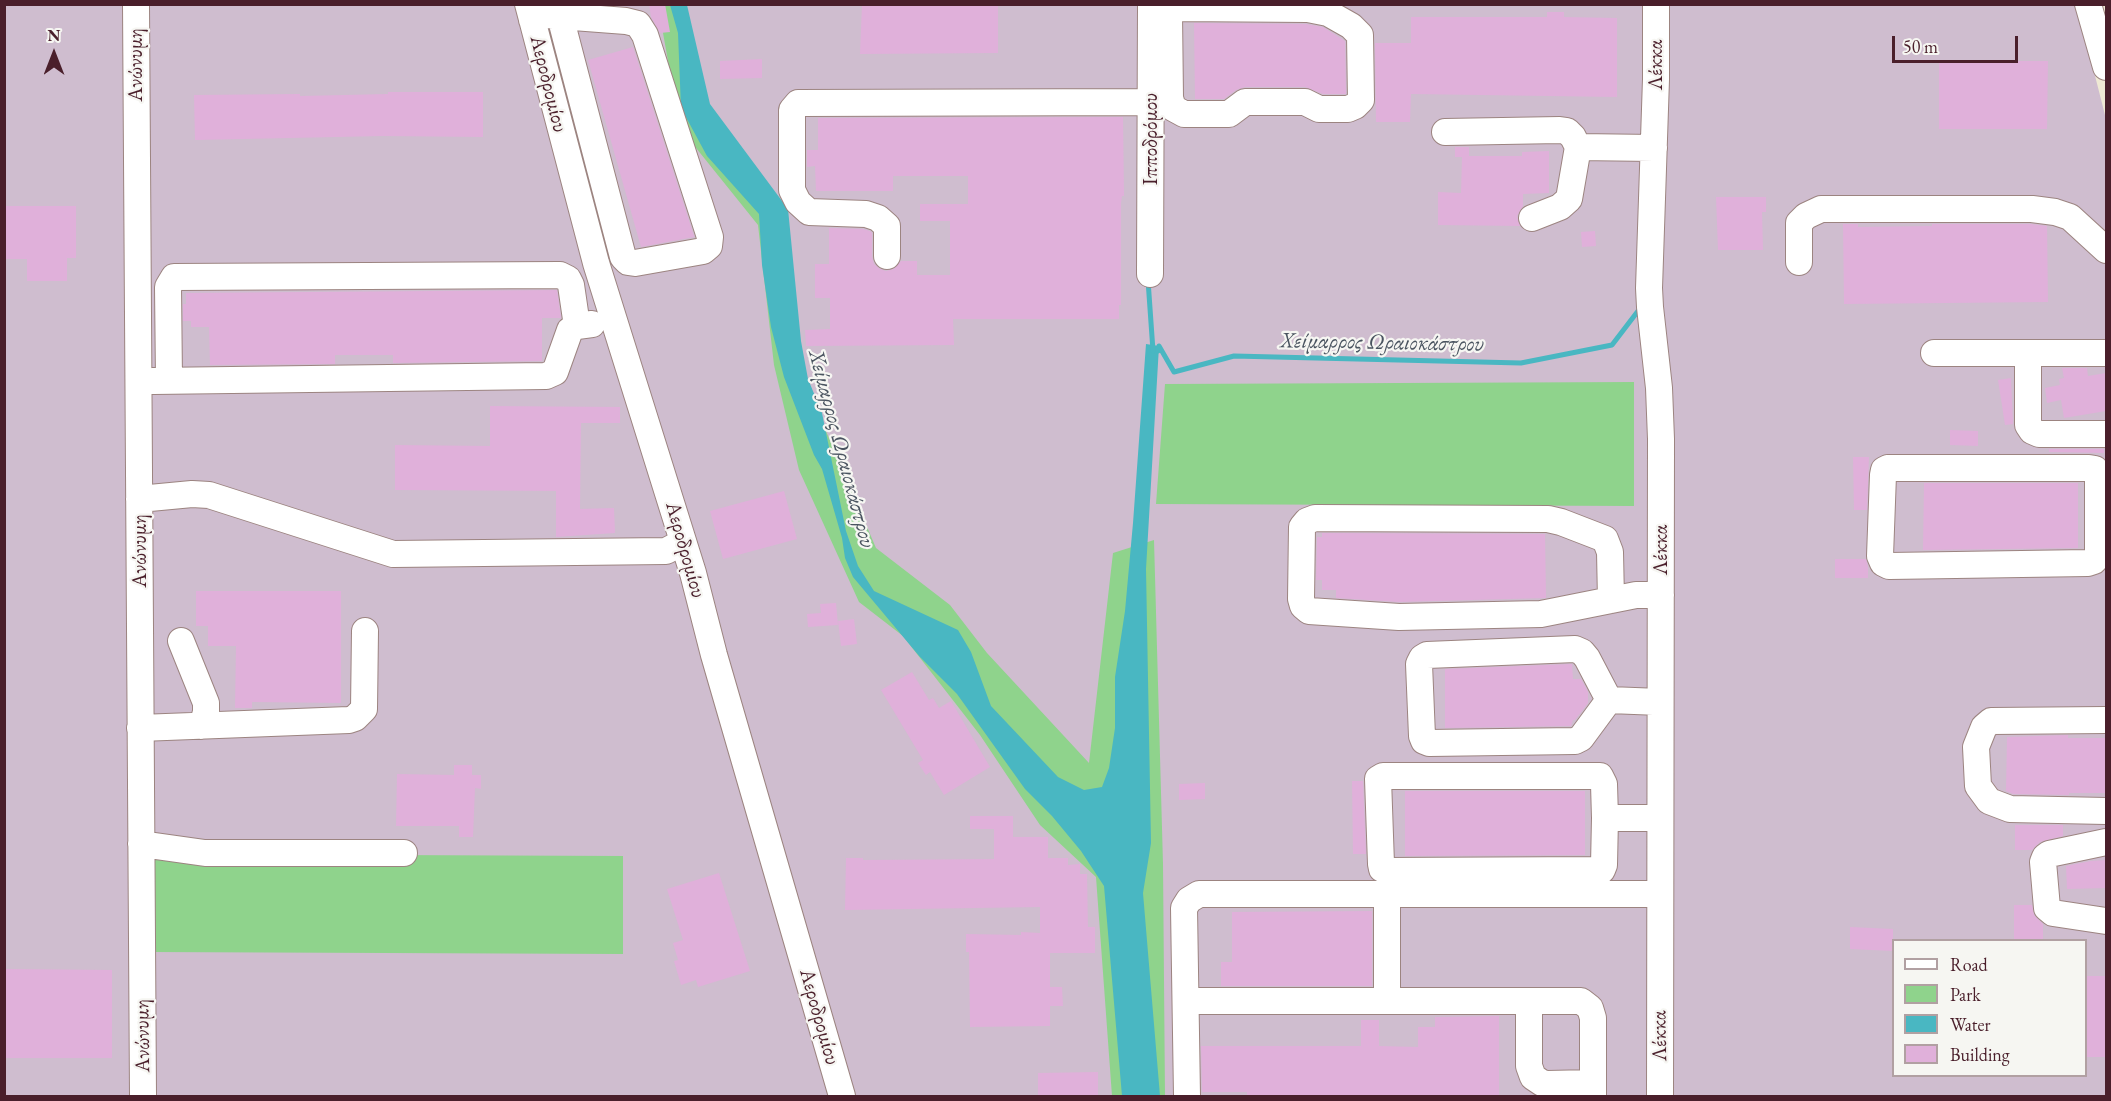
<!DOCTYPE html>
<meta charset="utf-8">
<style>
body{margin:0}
#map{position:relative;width:2111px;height:1101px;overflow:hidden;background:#efe9d4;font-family:"EB Garamond",serif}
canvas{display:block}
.frame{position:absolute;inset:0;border:6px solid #4a1f2b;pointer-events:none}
.legend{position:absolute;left:1892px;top:939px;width:195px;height:138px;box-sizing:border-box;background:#f6f6f2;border:2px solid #b1a0a2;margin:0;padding:8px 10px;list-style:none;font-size:18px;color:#4a1f2b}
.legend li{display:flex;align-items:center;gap:12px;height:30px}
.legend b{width:30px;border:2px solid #b1a0a2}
.north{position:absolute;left:24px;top:24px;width:60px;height:60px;-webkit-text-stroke:4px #f6f6f2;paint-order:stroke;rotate:0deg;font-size:16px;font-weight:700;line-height:24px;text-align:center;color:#4a1f2b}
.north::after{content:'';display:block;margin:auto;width:21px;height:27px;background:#4a1f2b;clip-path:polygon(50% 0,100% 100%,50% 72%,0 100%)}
.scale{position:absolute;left:1892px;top:36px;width:126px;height:27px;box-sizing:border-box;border:3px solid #4a1f2b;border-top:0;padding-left:8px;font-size:18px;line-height:21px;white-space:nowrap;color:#4a1f2b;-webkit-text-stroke:4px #f6f6f2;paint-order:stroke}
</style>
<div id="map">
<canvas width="2111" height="1101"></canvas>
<div class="frame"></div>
<ul class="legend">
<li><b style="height:8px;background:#fff"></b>Road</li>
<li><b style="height:16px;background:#8fd38c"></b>Park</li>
<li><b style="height:16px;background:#49b7c2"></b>Water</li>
<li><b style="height:16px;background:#e0b0da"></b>Building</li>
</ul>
<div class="north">N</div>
<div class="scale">50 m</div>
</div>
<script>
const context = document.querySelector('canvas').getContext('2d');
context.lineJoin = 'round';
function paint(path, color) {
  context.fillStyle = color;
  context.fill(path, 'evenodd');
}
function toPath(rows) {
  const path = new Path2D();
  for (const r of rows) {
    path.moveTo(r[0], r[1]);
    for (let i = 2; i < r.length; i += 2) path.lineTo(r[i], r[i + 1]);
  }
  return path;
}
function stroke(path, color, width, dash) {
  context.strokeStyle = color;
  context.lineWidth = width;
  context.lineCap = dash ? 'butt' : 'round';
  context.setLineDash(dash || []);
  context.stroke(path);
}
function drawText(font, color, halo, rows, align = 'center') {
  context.font = font + ' "EB Garamond",serif';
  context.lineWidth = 4.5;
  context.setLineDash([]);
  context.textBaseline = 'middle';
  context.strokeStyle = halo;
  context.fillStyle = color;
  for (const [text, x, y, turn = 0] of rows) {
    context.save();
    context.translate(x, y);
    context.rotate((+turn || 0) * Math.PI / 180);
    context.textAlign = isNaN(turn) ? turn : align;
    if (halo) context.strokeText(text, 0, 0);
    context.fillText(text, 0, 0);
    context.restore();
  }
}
const industrial = toPath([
 [5,5,2077,5,2106,119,2106,1096,5,1096],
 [1894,940,2086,940,2086,1076,1894,1076]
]);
const green = toPath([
 [658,5,686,5,708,109,788,225,799,368,876,548,950,605,987,653,1089,763,1113,553,1154,540,1163,864,1165,1096,1112,1096,1096,877,1040,825,980,735,903,636,859,602,799,470,774,365,758,225,680,128],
 [1634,382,1634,506,1156,504,1165,384],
 [149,854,623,856,623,954,149,952]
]);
const water = toPath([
 [670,5,687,5,710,104,788,209,801,341,808,379,822,413,846,531,858,566,874,591,958,630,971,652,991,706,1058,777,1084,790,1102,787,1109,768,1115,728,1115,677,1125,611,1133,523,1146,344,1159,346,1146,569,1151,843,1143,893,1160,1096,1122,1096,1104,886,1081,851,1052,816,1025,789,957,694,920,657,853,577,845,558,842,538,822,469,814,455,784,377,771,327,762,265,759,214,707,156,681,108,678,33]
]);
const stream = toPath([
 [1148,280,1153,351],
 [1158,351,1159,346,1174,372,1234,356,1521,363,1612,345,1638,311]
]);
const building = toPath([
 [649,4,665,4,670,32,660,33,651,17],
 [862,4,998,4,998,53,860,54],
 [1547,12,1564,12,1564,17,1617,18,1617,97,1411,94,1410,122,1376,122,1375,43,1411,43,1411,17,1547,17],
 [1194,23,1306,24,1323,27,1345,41,1346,94,1323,94,1305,87,1245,87,1236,90,1224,99,1195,99],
 [633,47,694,236,694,237,641,247,588,60],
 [762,59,762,78,720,79,720,61],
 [1939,61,2048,61,2047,129,1939,129],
 [388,92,483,92,483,137,383,136,195,140,194,95,300,94,300,96,388,94],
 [1123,117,1124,196,1122,196,1121,203,1121,305,1119,305,1119,319,953,319,954,345,806,346,805,330,830,329,830,298,815,298,815,264,829,264,829,228,863,229,870,231,872,233,872,257,874,264,880,269,886,271,894,269,901,261,917,261,917,275,950,275,950,221,920,221,920,204,968,204,968,176,893,176,893,191,816,191,815,166,807,167,807,150,818,150,818,118],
 [1455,147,1469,147,1469,156,1522,156,1522,152,1549,151,1549,193,1523,194,1523,206,1517,216,1520,226,1438,225,1438,192,1461,193,1462,157,1455,157],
 [1716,197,1766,197,1766,212,1762,212,1763,250,1718,250],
 [4,206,76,206,76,258,67,258,67,281,27,281,27,259,4,259],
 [1843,224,1858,224,1858,227,1932,226,1932,224,2031,224,2047,226,2048,302,1844,304],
 [1595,231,1596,246,1582,247,1581,232],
 [557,290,561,318,542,318,542,361,393,363,393,355,335,355,335,364,210,365,209,327,191,327,191,321,183,321,183,304,186,304,186,293],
 [2062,368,2087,368,2088,376,2106,373,2106,411,2064,418,2061,400,2047,403,2045,388,2060,385,2059,379,2064,378],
 [2011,378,2013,424,2005,425,1998,380],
 [490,406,620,407,620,423,581,423,580,509,614,508,615,533,556,537,556,491,395,490,395,445,490,446],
 [1950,430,1978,431,1978,446,1950,445],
 [2049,449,2104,449,2104,453,2049,452],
 [1853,457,1869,457,1867,510,1854,510],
 [1924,483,2078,483,2078,548,1923,550],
 [784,491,797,539,723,559,710,511],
 [1322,533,1545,534,1546,598,1399,602,1336,598,1336,590,1322,590,1322,580,1316,580,1317,537,1322,537],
 [1835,559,1866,559,1868,567,1868,578,1835,578],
 [196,591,341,591,341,703,252,702,252,708,235,708,236,646,208,646,208,626,196,626],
 [836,603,838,625,808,627,807,614,821,613,820,604],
 [854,619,857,644,841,646,838,621],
 [1572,664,1573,679,1581,679,1588,692,1588,703,1575,720,1573,720,1571,726,1445,728,1445,669],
 [912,672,929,700,933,698,939,708,951,701,990,767,944,795,930,772,926,775,918,763,923,760,881,690],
 [2068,735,2068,738,2106,738,2106,793,2069,793,2069,795,2013,794,2006,791,2007,737],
 [454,765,472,765,472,775,481,775,481,789,475,788,473,837,459,837,459,826,396,826,397,774,454,775],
 [1352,781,1363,781,1366,854,1353,854],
 [1205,783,1205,799,1179,800,1179,784],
 [1405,791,1585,791,1585,855,1405,856],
 [970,816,1013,816,1013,837,1048,837,1048,858,1068,858,1068,865,1080,864,1080,874,1087,874,1088,927,1095,927,1095,953,1050,953,1050,987,1062,987,1063,1006,1050,1006,1050,1026,970,1027,969,952,966,952,966,934,1021,935,1021,932,1040,933,1040,907,845,910,846,858,863,858,863,860,994,859,994,829,970,829],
 [2015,825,2063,825,2063,836,2040,842,2032,850,2015,850],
 [2106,860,2106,888,2067,889,2066,866,2091,861],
 [719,873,750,971,698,987,696,980,681,985,674,961,678,960,673,943,683,940,667,889],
 [2014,905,2032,905,2034,915,2043,924,2043,940,2014,940],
 [1372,911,1372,986,1221,986,1221,962,1232,962,1232,912],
 [1850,927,1893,929,1893,951,1850,949],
 [4,969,112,970,112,1058,4,1058],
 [2085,976,2106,976,2106,1057,2085,1057],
 [1499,1016,1499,1096,1247,1096,1247,1092,1202,1092,1201,1046,1361,1046,1361,1020,1379,1020,1379,1046,1418,1047,1418,1027,1435,1027,1435,1017],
 [1098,1072,1098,1096,1038,1096,1038,1073]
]);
const minor = toPath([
 [136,4,143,1096],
 [528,4,596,263,693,573,714,655,842,1096],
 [1656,4,1656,79,1649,288,1650,307,1659,388,1661,439,1660,1096],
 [2088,4,2106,67],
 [1179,8,1308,9,1328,13,1351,26,1360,35,1361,100,1355,106,1348,109,1319,109,1305,102,1245,102,1229,114,1184,114,1173,108,1170,98,1169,14,1179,8],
 [532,20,547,15,560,16,626,21,638,24,645,35,710,237,709,246,703,251,635,263,628,262,623,257,560,16,558,4],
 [1445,132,1560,130,1567,131,1573,137,1578,147,1654,148],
 [1532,218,1560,207,1569,199,1578,147],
 [887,256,887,226,878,218,866,214,809,212,798,202,792,190,792,110,798,103,1152,102],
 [1799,262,1799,223,1806,216,1821,209,2032,209,2055,212,2070,217,2106,250],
 [1150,274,1151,4],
 [1934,353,2106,353],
 [2028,354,2028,425,2032,431,2039,434,2106,434],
 [169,380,168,287,174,277,560,275,568,279,571,285,577,326],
 [153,381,546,376,555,372,570,330,577,326,592,324],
 [1888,468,2089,468,2095,469,2098,476,2098,556,2094,561,2088,563,1889,566,1883,563,1880,556,1883,475,1884,470,1888,468],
 [139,499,192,494,209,495,393,554,666,551,683,542],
 [1611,600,1610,552,1605,539,1561,522,1548,519,1315,518,1307,521,1302,527,1301,599,1303,606,1309,611,1399,617,1541,614,1636,595,1661,595],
 [181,641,206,703,206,712,202,726],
 [1609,700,1581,738,1575,741,1429,743,1424,741,1422,736,1419,664,1422,658,1427,655,1575,649,1582,652,1587,658,1609,700,1660,702],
 [2106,720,1991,721,1984,727,1976,747,1978,786,1989,801,2010,809,2106,811],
 [140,728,349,720,355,718,364,709,365,631],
 [1605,818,1604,865,1602,870,1387,871,1382,869,1381,864,1378,779,1383,776,1600,776,1604,784,1605,818,1659,818],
 [2106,842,2049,854,2045,857,2043,862,2047,908,2053,913,2106,921],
 [141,844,205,853,404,853],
 [1387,894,1387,1001,1581,1001,1590,1008,1593,1018,1593,1096],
 [1186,1001,1387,1001],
 [1529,1001,1529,1066,1533,1077,1542,1083,1547,1084,1593,1083],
 [1187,1096,1184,908,1189,900,1199,894,1659,894]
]);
const streetNames = [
 ["Ανώνυμη",136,65,-90],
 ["Λέκκα",1656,65,-90],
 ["Αεροδρομίου",548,84,76],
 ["Ιπποδρόμου",1151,139,-90],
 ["Αεροδρομίου",685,550,74],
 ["Λέκκα",1661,550,-90],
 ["Ανώνυμη",140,551,-90],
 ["Αεροδρομίου",819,1017,74],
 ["Ανώνυμη",143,1036,-91],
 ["Λέκκα",1660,1036,-91]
];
const waterNames = [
 ["Χείμαρρος Ωραιοκάστρου",1382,343,1],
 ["Χείμαρρος Ωραιοκάστρου",841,449,75]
];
paint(industrial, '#cfbdcf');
paint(green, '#8fd38c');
paint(water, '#49b7c2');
stroke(stream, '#49b7c2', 5);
paint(building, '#e0b0da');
stroke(minor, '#9c8480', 28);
stroke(minor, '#fff', 26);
drawText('21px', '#4a1f2b', '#f6f6f2', streetNames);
drawText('italic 22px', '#4a5460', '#f6f6f2', waterNames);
</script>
